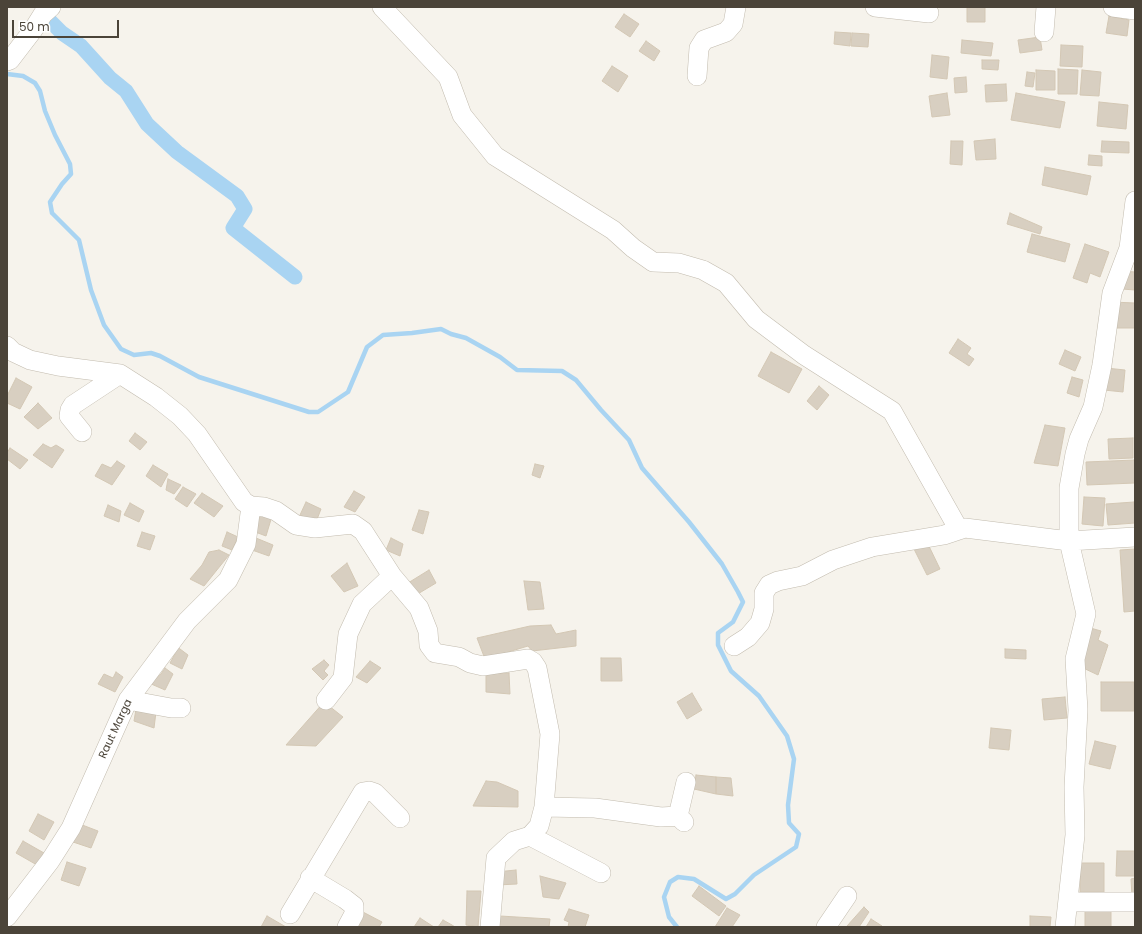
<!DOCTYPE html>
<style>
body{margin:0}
#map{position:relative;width:1142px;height:934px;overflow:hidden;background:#f6f3ec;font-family:Poppins,sans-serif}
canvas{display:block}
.frame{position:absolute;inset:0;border:8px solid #4b4439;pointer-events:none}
.scale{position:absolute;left:12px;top:20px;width:107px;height:18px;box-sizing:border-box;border:2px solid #4b4439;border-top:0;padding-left:5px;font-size:12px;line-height:14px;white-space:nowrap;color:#4b4439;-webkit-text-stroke:3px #fff;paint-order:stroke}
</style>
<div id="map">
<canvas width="1142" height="934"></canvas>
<div class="frame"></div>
<div class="scale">50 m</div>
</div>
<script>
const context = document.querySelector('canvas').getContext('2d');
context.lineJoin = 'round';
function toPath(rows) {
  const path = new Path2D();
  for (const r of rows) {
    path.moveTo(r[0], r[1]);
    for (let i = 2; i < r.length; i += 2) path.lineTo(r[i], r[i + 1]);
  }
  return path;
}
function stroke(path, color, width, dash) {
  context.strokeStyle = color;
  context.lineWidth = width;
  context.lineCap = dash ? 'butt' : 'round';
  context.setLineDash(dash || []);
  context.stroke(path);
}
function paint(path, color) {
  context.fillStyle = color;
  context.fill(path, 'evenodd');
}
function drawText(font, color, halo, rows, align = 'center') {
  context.font = font + ' Poppins,sans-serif';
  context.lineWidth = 3;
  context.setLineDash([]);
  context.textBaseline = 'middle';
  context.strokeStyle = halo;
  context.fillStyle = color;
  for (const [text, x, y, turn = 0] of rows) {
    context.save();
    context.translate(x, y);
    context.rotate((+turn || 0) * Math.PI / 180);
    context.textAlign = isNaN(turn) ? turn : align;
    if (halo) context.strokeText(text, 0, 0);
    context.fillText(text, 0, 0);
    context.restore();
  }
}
const stream = toPath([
 [7,74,23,76,35,83,40,91,45,111,55,135,70,164,71,174,62,184,50,202,52,213,79,240,91,290,104,325,121,349,134,355,151,353,160,356,199,377,309,412,318,412,348,392,367,347,383,335,412,333,441,329,451,334,466,338,500,357,517,370,562,371,576,380,601,410,629,440,642,468,689,522,722,564,738,592,743,602,733,622,718,633,718,645,731,671,759,696,787,736,794,759,788,805,789,823,799,834,796,847,754,875,735,894,726,899,694,879,678,877,670,882,664,897,669,917,677,927]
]);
const canal = toPath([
 [43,14,62,33,81,46,110,78,126,91,147,124,177,152,237,196,245,209,233,228,295,277]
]);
const building = toPath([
 [967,7,985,7,985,22,967,22,967,7],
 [624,14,639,24,630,37,615,27,624,14],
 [1109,16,1129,20,1127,36,1106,33,1109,16],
 [835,32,851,33,850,46,834,44,835,32],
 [852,33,869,34,868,47,851,46,852,33],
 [1040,37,1042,50,1020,53,1018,40,1040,37],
 [962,40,993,43,991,56,961,53,962,40],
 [646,41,660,51,654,61,639,51,646,41],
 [1061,45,1083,46,1082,67,1060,66,1061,45],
 [932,55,949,57,947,79,930,77,932,55],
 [982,60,999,60,998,70,982,69,982,60],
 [612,66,628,76,618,92,602,81,612,66],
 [1058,69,1078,70,1077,94,1058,94,1058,69],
 [1036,70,1055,71,1055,90,1036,90,1036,70],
 [1082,70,1101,72,1099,96,1080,95,1082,70],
 [1027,72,1035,73,1033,87,1025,86,1027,72],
 [966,77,967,92,955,93,954,78,966,77],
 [1006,84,1007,101,986,102,985,85,1006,84],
 [947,93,950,115,932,117,929,96,947,93],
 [1016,93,1065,102,1060,128,1011,120,1016,93],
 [1099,102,1128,105,1126,129,1097,126,1099,102],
 [995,139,996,159,976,160,974,141,995,139],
 [951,141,963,141,962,165,950,164,951,141],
 [1102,141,1129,142,1129,153,1101,152,1102,141],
 [1089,155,1102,156,1102,166,1088,165,1089,155],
 [1045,167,1091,176,1087,195,1042,185,1045,167],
 [1010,213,1042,227,1040,234,1007,224,1010,213],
 [1032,234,1070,244,1065,262,1027,252,1032,234],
 [1085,244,1109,252,1100,277,1090,273,1087,283,1073,278,1085,244],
 [1123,271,1135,272,1135,290,1122,289,1123,271],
 [1112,302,1135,303,1135,328,1112,328,1112,302],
 [958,339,971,348,967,354,974,359,969,366,949,353,958,339],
 [1065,350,1081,357,1075,371,1059,364,1065,350],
 [771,352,802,369,789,393,758,376,771,352],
 [1106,368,1125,370,1123,392,1104,390,1106,368],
 [1072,377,1083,380,1079,397,1067,393,1072,377],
 [16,378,32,387,20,409,7,403,7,396,16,378],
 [819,386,829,395,817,410,807,401,819,386],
 [38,403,52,418,38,429,24,417,38,403],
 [1045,425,1065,428,1058,466,1034,463,1045,425],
 [135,433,147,442,140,450,129,441,135,433],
 [1133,438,1133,458,1109,459,1108,439,1133,438],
 [43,444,51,448,56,445,64,450,52,468,33,455,43,444],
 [10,448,28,460,20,469,7,459,7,453,10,448],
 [1135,460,1135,483,1087,485,1086,462,1135,460],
 [117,461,125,466,112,485,95,476,102,464,111,468,117,461],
 [535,464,544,466,540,478,532,475,535,464],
 [153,465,168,474,161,487,146,476,153,465],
 [168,479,181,485,174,494,166,490,168,479],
 [183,487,196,494,187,507,175,499,183,487],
 [354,491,365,497,355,512,344,507,354,491],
 [202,493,223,506,214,517,194,503,202,493],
 [1084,497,1105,498,1103,526,1082,524,1084,497],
 [306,502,321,509,316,522,300,515,306,502],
 [1134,502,1135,523,1108,525,1106,504,1134,502],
 [130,503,144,511,139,522,124,515,130,503],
 [108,505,121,511,119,522,104,516,108,505],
 [256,510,272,516,266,536,250,530,256,510],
 [419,510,429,512,423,534,412,530,419,510],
 [142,532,155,536,150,550,137,546,142,532],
 [227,532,238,537,232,550,222,546,227,532],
 [256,538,273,545,269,556,252,550,256,538],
 [391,538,403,544,400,556,386,550,391,538],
 [926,540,940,569,927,575,913,547,926,540],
 [1135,549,1135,611,1124,612,1120,550,1135,549],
 [219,550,229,555,204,586,190,579,202,565,209,552,219,550],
 [347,563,358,586,344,592,331,576,347,563],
 [429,570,436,583,416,595,408,583,429,570],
 [524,581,540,582,544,609,528,610,524,581],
 [551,625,556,634,576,630,576,646,532,651,528,646,485,659,477,638,530,626,551,625],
 [1087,627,1101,631,1098,640,1108,645,1098,675,1079,666,1087,627],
 [172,643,188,655,182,669,170,663,175,654,168,651,172,643],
 [1005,649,1026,650,1026,659,1005,658,1005,649],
 [601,658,621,658,622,681,601,681,601,658],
 [324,660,329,665,324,671,328,675,323,680,312,669,324,660],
 [370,661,381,668,367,683,356,677,370,661],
 [165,668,173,674,165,690,149,683,161,674,165,668],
 [116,672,123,677,115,692,98,684,104,674,113,678,116,672],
 [509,673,510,694,486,692,486,674,509,673],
 [1101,682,1134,682,1134,711,1101,711,1101,682],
 [692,693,702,710,687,719,677,702,692,693],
 [1065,697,1067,718,1044,720,1042,699,1065,697],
 [324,702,343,717,316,746,286,745,324,702],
 [136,709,156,712,154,728,134,721,136,709],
 [991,728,1011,730,1009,750,989,748,991,728],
 [1095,741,1116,746,1110,769,1089,764,1095,741],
 [696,775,716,777,716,794,694,789,696,775],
 [716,777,731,778,733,796,716,794,716,777],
 [486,781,497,782,518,791,518,807,473,806,486,781],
 [38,814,54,822,44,840,29,831,38,814],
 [77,823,98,831,91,848,70,841,77,823],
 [23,841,44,853,37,865,16,853,23,841],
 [1117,851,1135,851,1135,876,1116,876,1117,851],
 [67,862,86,868,79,886,61,880,67,862],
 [1080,863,1104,863,1104,892,1080,892,1080,863],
 [516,870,517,884,497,885,496,872,516,870],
 [540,876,566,883,559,899,543,897,540,876],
 [1135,878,1135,897,1132,897,1131,879,1135,878],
 [699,886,726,906,719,916,692,896,699,886],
 [467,891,481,891,478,927,466,925,467,891],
 [864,907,869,912,859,927,847,926,864,907],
 [727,908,740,915,732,927,715,927,727,908],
 [569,909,589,915,585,927,568,927,569,922,564,920,569,909],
 [1085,909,1111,909,1111,927,1085,927,1085,909],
 [361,911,382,922,379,927,352,927,361,911],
 [267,916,286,927,261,927,267,916],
 [500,916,550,919,549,927,499,927,500,916],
 [1030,916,1051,917,1050,927,1030,927,1030,916],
 [420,918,434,927,414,927,420,918],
 [871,919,882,926,882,927,866,927,871,919],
 [443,920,452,925,455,927,438,927,443,920]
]);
const minor = toPath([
 [382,7,448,77,462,115,495,156,613,230,633,248,653,262,679,263,703,270,726,283,756,319,804,355,892,411,959,530],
 [875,7,929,13],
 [1113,7,1135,10],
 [1044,32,1046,7],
 [7,61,10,60,33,30,43,14,51,7],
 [697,76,699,48,704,40,726,32,733,24,736,7],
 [7,346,13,352,30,360,58,366,120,374,156,397,180,416,197,434,244,502,251,506,264,507,276,511,296,525,315,528,353,524,363,531,392,576,419,608,428,631,429,645,435,653,459,657,470,663,483,666,528,659,533,662,537,668,550,734,544,807,539,826,530,836,514,841,496,858,490,927],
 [82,432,69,416,70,410,73,405,120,374],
 [734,646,748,637,760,623,764,609,764,593,769,585,778,581,802,576,833,560,872,547,944,535,965,528,1069,541,1135,537],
 [128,700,171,708,181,708],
 [326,700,343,678,348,634,362,604,392,576],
 [544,807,595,808,661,817,678,816,684,822],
 [678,816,686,782],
 [530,836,601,873],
 [310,878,345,899,354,906,354,914,347,927],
 [1069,902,1135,902],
 [290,914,363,792,369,791,375,793,400,818],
 [7,917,50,861,71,828,128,700,187,621,228,580,246,544,251,506],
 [826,927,847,896],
 [1065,927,1075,835,1074,787,1078,710,1075,659,1086,614,1069,541,1069,488,1075,454,1079,439,1093,407,1102,365,1112,293,1129,248,1135,201]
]);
const streetNames = [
 ["Raut Marga",116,729,-65]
];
stroke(stream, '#a9d4f2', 4.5);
stroke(canal, '#a9d4f2', 15);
paint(building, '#d8cfc1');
stroke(building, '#d3c7b4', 1);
stroke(minor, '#c2bbae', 20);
stroke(minor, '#fff', 19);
drawText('11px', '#4b4439', '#fff', streetNames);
</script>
